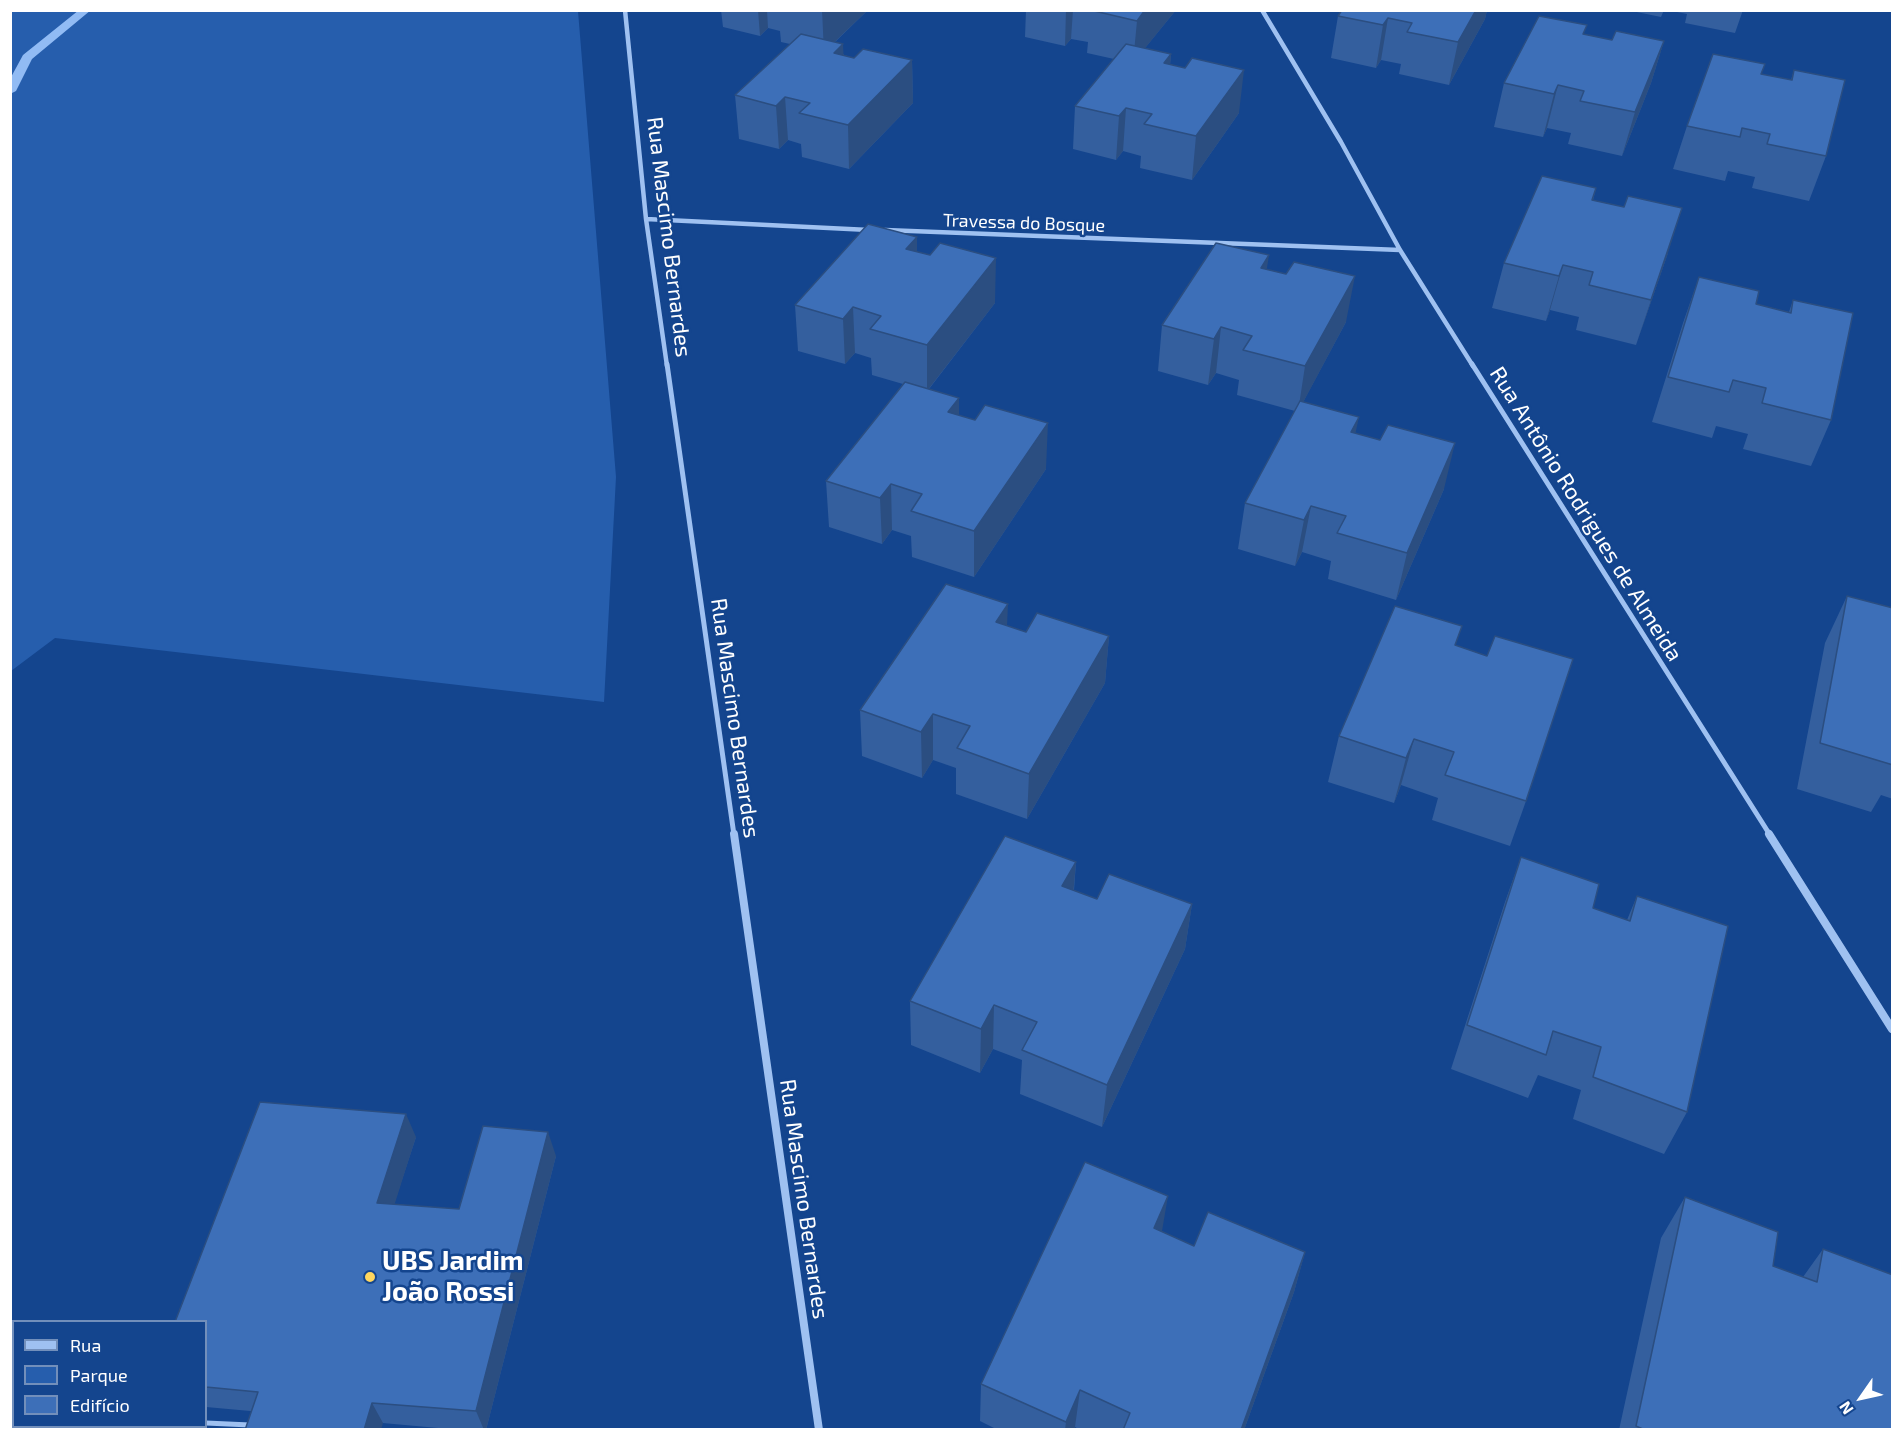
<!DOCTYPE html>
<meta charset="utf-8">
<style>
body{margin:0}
#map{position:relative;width:1903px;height:1440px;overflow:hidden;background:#14458e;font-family:"Exo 2",sans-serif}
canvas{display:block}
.frame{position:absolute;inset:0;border:12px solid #fff;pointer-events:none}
.legend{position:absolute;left:12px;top:1320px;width:195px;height:108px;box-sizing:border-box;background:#14458e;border:2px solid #728fbb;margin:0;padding:8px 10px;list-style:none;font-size:18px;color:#fff}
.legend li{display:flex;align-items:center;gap:12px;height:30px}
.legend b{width:30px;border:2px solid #728fbb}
.north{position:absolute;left:1831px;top:1368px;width:60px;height:60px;-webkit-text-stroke:4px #14458e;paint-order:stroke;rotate:236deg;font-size:16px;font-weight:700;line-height:24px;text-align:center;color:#fff}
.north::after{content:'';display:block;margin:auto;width:21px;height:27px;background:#fff;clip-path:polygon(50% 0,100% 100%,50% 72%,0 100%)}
</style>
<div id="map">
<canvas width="1903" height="1440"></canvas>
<div class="frame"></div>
<ul class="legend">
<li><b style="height:8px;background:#9fc1f1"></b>Rua</li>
<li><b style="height:16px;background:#265ead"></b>Parque</li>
<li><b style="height:16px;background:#3d6fb8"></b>Edifício</li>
</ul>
<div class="north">N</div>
</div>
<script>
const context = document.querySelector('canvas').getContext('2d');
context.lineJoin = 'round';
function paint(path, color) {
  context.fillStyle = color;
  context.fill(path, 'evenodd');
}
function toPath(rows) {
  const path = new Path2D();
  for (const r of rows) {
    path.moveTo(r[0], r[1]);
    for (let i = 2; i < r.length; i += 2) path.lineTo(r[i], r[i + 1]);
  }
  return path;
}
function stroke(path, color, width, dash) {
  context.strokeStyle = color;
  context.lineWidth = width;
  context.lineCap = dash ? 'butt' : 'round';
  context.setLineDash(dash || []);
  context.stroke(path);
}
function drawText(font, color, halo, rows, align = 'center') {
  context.font = font + ' "Exo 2",sans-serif';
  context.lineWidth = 5;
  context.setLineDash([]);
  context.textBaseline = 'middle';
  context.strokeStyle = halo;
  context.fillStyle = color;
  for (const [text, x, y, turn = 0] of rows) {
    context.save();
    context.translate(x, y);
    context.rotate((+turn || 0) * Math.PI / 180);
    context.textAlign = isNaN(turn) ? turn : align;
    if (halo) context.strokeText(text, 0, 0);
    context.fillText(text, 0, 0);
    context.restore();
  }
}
const green = toPath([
 [11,10,578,11,616,477,604,702,55,638,11,671]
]);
const stream = toPath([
 [79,10,91,10,32,59,16,91,10,94,10,79,23,55,79,10]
]);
const service = toPath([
 [206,1423,250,1425],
 [191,1430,195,1426]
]);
const minorFar2 = toPath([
 [625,10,646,219,667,366],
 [1262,10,1341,142,1400,250,1473,366],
 [646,219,869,230],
 [885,230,1400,250]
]);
const minorFar1 = toPath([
 [667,364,734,835],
 [1472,364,1770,835]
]);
const minor = toPath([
 [734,834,819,1430],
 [1769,834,1892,1029]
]);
const wall = toPath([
 [721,10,868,10,835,42,844,55,854,58,912,60,913,103,849,169,802,157,801,144,788,140,779,149,739,139,735,95,790,44,781,42,780,31,768,28,760,36,723,27],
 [1026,10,1176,10,1145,48,1171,54,1170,65,1239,113,1192,180,1140,168,1141,156,1123,151,1116,160,1073,149,1075,106,1114,59,1087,53,1088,42,1071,39,1065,46,1025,37],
 [1342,10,1487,10,1485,19,1449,85,1399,74,1401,64,1381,60,1376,68,1331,58,1338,16],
 [1627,10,1664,10,1661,17],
 [1667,10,1743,10,1735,33,1685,23,1687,14],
 [1584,35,1612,40,1664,41,1651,83,1622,156,1568,144,1571,133,1547,128,1543,137,1494,127,1504,83],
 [1794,70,1826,156,1809,201,1752,188,1755,177,1728,171,1725,181,1673,169,1687,126,1761,74,1791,80],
 [1596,188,1593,200,1668,253,1636,345,1576,330,1579,317,1550,310,1546,321,1492,308,1504,263],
 [917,252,995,303,929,389,959,415,1046,469,974,577,912,557,911,536,892,530,882,544,829,527,826,481,903,384,872,375,871,358,855,353,845,364,798,351,795,305],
 [1267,269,1346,322,1303,402,1355,433,1444,489,1396,600,1328,579,1331,561,1302,552,1295,566,1238,549,1245,503,1295,411,1237,395,1239,380,1216,373,1208,385,1158,371,1162,325],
 [1699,277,1756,304,1789,312,1793,300,1831,420,1811,466,1743,449,1748,434,1716,426,1712,438,1652,422,1683,323],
 [1847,596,1893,608,1893,799,1881,795,1871,812,1797,789,1825,643],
 [1007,626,1026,632,1109,636,1105,683,1027,819,956,794,956,768,933,760,922,778,862,756,860,710],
 [1457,646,1526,801,1510,846,1432,820,1438,798,1401,785,1394,803,1328,782,1339,736],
 [1521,857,1593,908,1627,920,1637,896,1687,1112,1664,1154,1573,1119,1581,1090,1538,1075,1528,1098,1451,1069,1505,902],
 [1076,862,1074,890,1097,899,1192,904,1185,949,1102,1127,1020,1094,1022,1060,993,1049,980,1073,911,1045,910,1001],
 [416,1137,394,1204,459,1209,556,1156,486,1430,460,1430,206,1407,206,1322],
 [1685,1197,1773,1266,1803,1277,1823,1249,1893,1430,1619,1430,1661,1238],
 [1162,1232,1194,1246,1305,1252,1294,1292,1244,1430,1080,1430,1075,1427,1074,1430,998,1430,980,1421,981,1384]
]);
const shadedWall = toPath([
 [758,10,767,10,768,28,760,36],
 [822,10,868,10,824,52],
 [1066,10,1073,10,1071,39,1065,46],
 [1145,10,1176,10,1133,63,1137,21],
 [1476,10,1487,10,1485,19,1449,85,1458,42],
 [1388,18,1381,60,1376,68,1383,25],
 [1664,41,1651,83,1622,156,1635,112],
 [843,44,845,87,834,53],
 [1171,54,1167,97,1164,63],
 [912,60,913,103,849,169,848,125],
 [1244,70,1239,113,1192,180,1196,136],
 [1558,85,1547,128,1543,137,1554,94],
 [785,97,788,140,779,149,776,106],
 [1126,108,1123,151,1116,160,1119,116],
 [1682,208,1668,253,1636,345,1651,300],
 [917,237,917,282,906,249],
 [1269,255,1262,300,1261,268],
 [996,258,995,303,927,391,927,345],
 [1563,265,1550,310,1546,321,1559,276],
 [1355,276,1346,322,1298,412,1305,366],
 [853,307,855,353,845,364,843,319],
 [1221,327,1216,373,1208,385,1214,339],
 [959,398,959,444,948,412],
 [1359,417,1349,463,1351,432],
 [1048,423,1046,469,974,577,974,531],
 [1455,443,1444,489,1396,600,1407,553],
 [891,484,892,530,882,544,880,498],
 [1311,506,1302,552,1295,566,1304,520],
 [1008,604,1006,650,996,622],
 [1109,636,1105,683,1027,819,1029,774],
 [933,714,933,760,922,778,921,732],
 [1414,739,1401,785,1394,803,1406,758],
 [1076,862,1072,907,1062,886],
 [1192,904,1185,949,1102,1127,1107,1085],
 [994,1005,993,1049,980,1073,981,1029],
 [406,1114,416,1137,388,1225,377,1203],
 [548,1132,556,1156,486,1430,484,1430,476,1411],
 [1168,1196,1161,1237,1154,1228],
 [1305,1252,1294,1292,1244,1430,1241,1430],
 [1080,1390,1075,1427,1074,1430,1065,1430,1066,1422],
 [372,1403,383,1423,381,1430,364,1430]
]);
const building = toPath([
 [1090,10,1145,10,1137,21,1090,10],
 [1342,10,1476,10,1458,42,1407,32,1412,23,1388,18,1383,25,1338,16,1342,10],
 [1539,16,1587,25,1583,34,1612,40,1616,31,1664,41,1635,112,1580,101,1584,91,1558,85,1554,94,1504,83,1539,16],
 [801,34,843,44,834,53,854,58,863,49,912,60,848,125,799,113,810,103,785,97,776,106,735,95,801,34],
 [1126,44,1171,54,1164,63,1185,68,1192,58,1244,70,1196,136,1144,124,1152,114,1126,108,1119,116,1075,106,1126,44],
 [1713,54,1765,64,1761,74,1792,80,1794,70,1845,80,1826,156,1767,144,1770,134,1742,128,1740,137,1687,126,1713,54],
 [1542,176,1596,188,1592,200,1624,207,1628,196,1682,208,1651,300,1589,285,1593,272,1563,265,1559,276,1504,263,1542,176],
 [868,224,917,237,906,249,930,255,940,243,996,258,927,345,870,329,881,316,853,307,843,319,795,305,868,224],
 [1216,243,1269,255,1261,268,1286,274,1294,262,1355,276,1305,366,1243,350,1252,336,1221,327,1214,339,1162,325,1216,243],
 [1699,277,1759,291,1756,304,1791,313,1793,300,1853,313,1831,420,1762,403,1766,388,1733,380,1729,392,1668,377,1699,277],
 [905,382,959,398,948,412,975,420,985,405,1048,423,974,531,911,511,922,494,891,484,880,498,826,481,905,382],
 [1300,401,1359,417,1351,432,1380,440,1388,425,1455,443,1407,553,1337,533,1346,516,1311,506,1304,520,1245,503,1300,401],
 [946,584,1008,604,996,622,1026,632,1037,613,1109,636,1029,774,957,748,970,726,933,714,921,732,860,710,946,584],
 [1847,596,1893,608,1893,765,1820,743,1847,596],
 [1395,606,1462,626,1455,645,1487,656,1495,636,1573,659,1526,801,1445,775,1454,752,1414,739,1406,758,1339,736,1395,606],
 [1005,836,1076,862,1062,886,1097,899,1109,874,1192,904,1107,1085,1022,1050,1037,1022,994,1005,981,1029,910,1001,1005,836],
 [1521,857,1599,884,1593,908,1630,921,1637,896,1728,926,1687,1112,1593,1077,1601,1047,1553,1031,1546,1055,1467,1025,1521,857],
 [260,1102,406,1114,377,1203,459,1209,483,1126,548,1132,476,1411,372,1403,364,1430,245,1430,258,1392,206,1387,206,1322,175,1322,260,1102],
 [1085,1162,1168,1196,1154,1228,1194,1246,1208,1212,1305,1252,1241,1430,1123,1430,1130,1413,1080,1390,1066,1422,981,1384,1085,1162],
 [1685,1197,1778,1232,1773,1266,1817,1282,1823,1249,1893,1275,1893,1430,1645,1430,1636,1426,1685,1197]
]);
const markers = [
 [370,1277,6,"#ffd65f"]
];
const farStreetnames = [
 ["Travessa do Bosque",1024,223,2]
];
const streetNames = [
 ["Rua Mascimo Bernardes",669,237,83],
 ["Rua Antônio Rodrigues de Almeida",1586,514,58],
 ["Rua Mascimo Bernardes",735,718,82],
 ["Rua Mascimo Bernardes",804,1199,82]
];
const nearPoinames = [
 ["UBS Jardim",382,1261],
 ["João Rossi",382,1292]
];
paint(green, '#265ead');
paint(stream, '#91bbf4');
stroke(service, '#9fc1f1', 5);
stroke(minorFar2, '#9fc1f1', 4.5);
stroke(minorFar1, '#9fc1f1', 5);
stroke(minor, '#9fc1f1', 8);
paint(wall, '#345f9e');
paint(shadedWall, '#2b4e81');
paint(building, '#3d6fb8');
stroke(building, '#2b4e81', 1.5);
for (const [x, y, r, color] of markers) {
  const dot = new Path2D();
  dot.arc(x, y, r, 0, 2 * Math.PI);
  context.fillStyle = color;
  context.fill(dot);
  stroke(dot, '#14458e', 2);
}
drawText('18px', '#fff', '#14458e', farStreetnames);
drawText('22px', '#fff', '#14458e', streetNames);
drawText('bold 27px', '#fff', '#14458e', nearPoinames, 'left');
</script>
